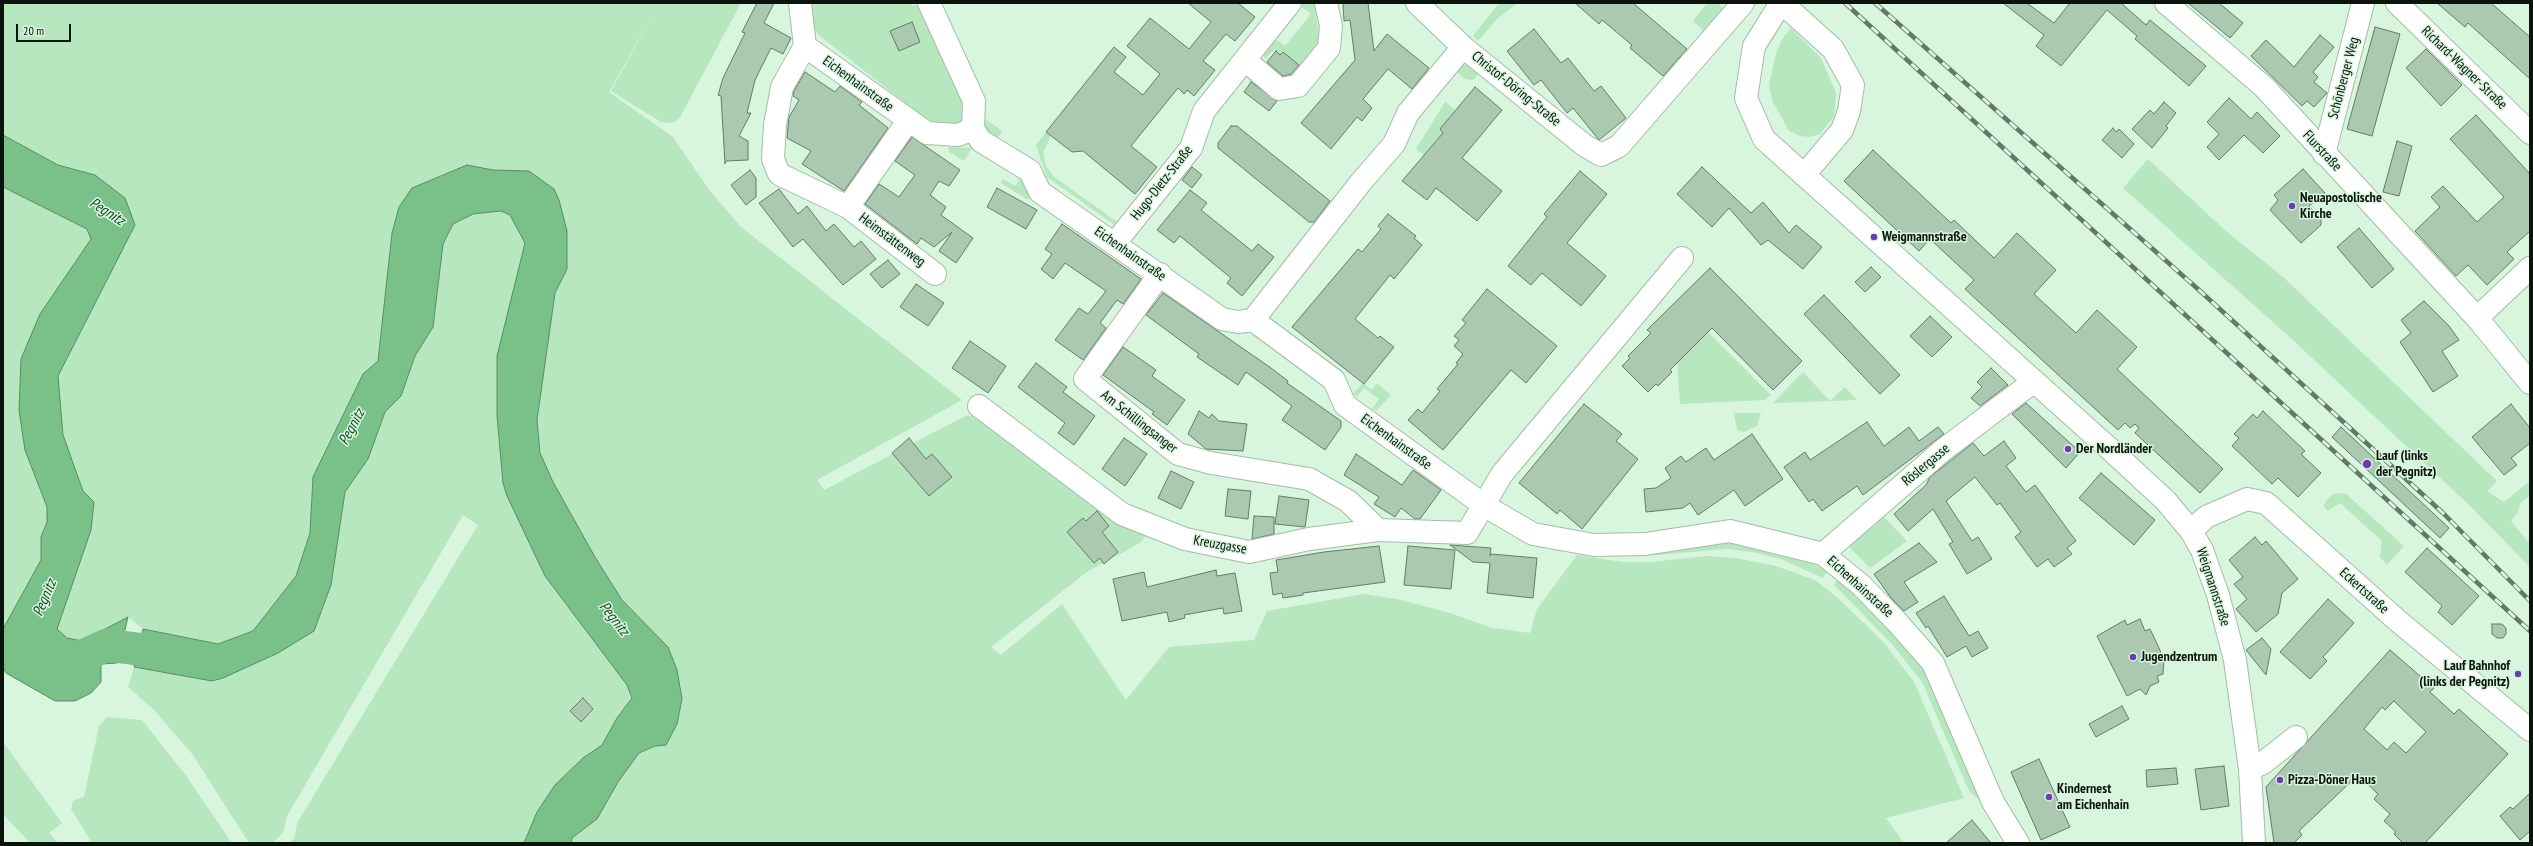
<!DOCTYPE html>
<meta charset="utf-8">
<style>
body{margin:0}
#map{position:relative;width:2533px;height:846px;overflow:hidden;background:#d8f5dd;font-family:"PT Sans Narrow",sans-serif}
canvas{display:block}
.frame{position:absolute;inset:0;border:4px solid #0a140c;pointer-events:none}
.scale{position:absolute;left:16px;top:24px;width:55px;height:18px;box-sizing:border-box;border:2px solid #0a140c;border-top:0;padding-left:5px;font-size:12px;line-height:14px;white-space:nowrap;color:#0a140c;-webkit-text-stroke:3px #d8f5dd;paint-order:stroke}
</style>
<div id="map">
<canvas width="2533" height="846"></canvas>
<div class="frame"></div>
<div class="scale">20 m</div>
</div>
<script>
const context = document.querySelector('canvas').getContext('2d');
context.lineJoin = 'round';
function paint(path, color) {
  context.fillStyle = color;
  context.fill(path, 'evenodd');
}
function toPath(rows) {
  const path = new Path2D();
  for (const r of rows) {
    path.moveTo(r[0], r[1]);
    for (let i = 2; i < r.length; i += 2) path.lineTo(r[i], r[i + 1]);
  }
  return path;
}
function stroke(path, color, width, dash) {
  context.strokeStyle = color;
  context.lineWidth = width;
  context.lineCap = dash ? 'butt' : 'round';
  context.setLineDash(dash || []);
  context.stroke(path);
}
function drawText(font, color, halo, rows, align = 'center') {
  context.font = font + ' "PT Sans Narrow",sans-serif';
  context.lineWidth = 3;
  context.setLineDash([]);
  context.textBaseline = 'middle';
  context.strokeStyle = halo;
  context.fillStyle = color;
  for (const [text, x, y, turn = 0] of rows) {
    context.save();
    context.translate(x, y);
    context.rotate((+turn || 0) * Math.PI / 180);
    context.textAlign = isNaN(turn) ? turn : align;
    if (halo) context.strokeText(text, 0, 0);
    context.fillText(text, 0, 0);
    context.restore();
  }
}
const green = toPath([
 [3,3,741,3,679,119,672,123,661,122,611,91,657,7,609,92,673,137,710,191,741,227,962,400,817,480,824,490,965,416,982,415,1151,530,1140,543,1087,572,991,647,1001,655,1062,604,1126,700,1169,647,1254,640,1267,611,1364,594,1397,599,1450,613,1492,628,1530,633,1537,609,1577,555,1623,562,1652,562,1706,556,1736,558,1776,566,1815,580,1839,599,1885,644,1914,682,1964,798,1886,818,1904,843,571,843,572,838,597,819,618,782,639,753,655,746,668,647,622,600,595,557,553,482,540,453,537,420,555,293,567,269,529,171,493,170,467,165,412,188,399,207,392,233,378,361,363,374,313,477,310,533,296,576,253,631,218,644,143,629,128,617,82,641,67,638,56,629,94,502,83,491,63,435,56,378,135,225,95,175,58,165,3,135],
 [806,3,910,3,912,6,920,4,965,103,966,117,961,126,936,127,820,36,811,25],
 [1302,3,1313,3,1315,6,1320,45,1301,67,1283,52,1280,55,1274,49,1266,59,1262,54,1274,38,1285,46,1311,14,1299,5],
 [1499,3,1517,3,1497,19,1478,41,1473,36],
 [1707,3,1718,3,1723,8,1704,31,1693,21],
 [1791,28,1821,58,1836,93,1834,116,1820,134,1809,137,1800,136,1789,131,1772,100,1769,85,1776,53,1783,38],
 [1469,63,1482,71,1473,80,1465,79,1455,70],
 [1445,102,1455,110,1440,129,1443,133,1424,155,1416,149],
 [984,118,1002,131,996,141,990,137,984,127],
 [1046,132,1051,136,1043,153,1046,166,1054,177,1120,224,1116,226,1047,177,1036,145],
 [948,147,972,148,964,161,949,152],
 [2148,159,2226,231,2283,277,2497,481,2487,491,2504,502,2530,481,2530,495,2520,504,2518,512,2511,521,2530,544,2530,567,2469,505,2295,342,2123,188],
 [1022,176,1036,198,1026,199,1001,183,1003,179,1015,186],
 [3,187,87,229,91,239,73,264,40,490,47,507,47,522,41,537,41,560,3,629],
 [501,211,510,215,525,243,497,356,497,416,503,483,507,496,545,576,627,685,632,698,617,718,602,745,583,758,537,812,524,843,290,843,295,836,297,823,478,525,463,515,287,816,284,831,273,843,249,843,193,755,154,710,128,687,134,667,212,681,223,678,331,585,345,492,368,459,385,411,401,396,415,356,433,327,443,244,453,224,473,214],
 [1702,326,1771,395,1764,400,1680,404,1677,362],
 [1803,372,1830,401,1845,387,1857,400,1773,403],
 [1363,383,1372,390,1377,383,1391,395,1377,410,1372,409,1379,399,1364,388,1357,397,1353,394],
 [1734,413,1761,413,1757,426,1744,432,1737,430],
 [2336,493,2346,494,2404,546,2387,565,2380,557,2382,541,2340,503,2328,511,2323,506,2329,497],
 [1881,514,1907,541,1870,568,1847,545],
 [1720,540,1809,561,1827,571,1823,578,1783,560,1752,552,1725,549,1659,555,1616,554],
 [1838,578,1852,588,1920,659,1984,804,1969,791,1922,682,1891,643,1834,585],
 [107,717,142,720,184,773,232,843,92,843,71,809,73,801,84,797,99,726],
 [3,742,62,823,49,833,58,843,30,843,3,814]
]);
const water = toPath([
 [3,135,58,165,95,175,125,198,135,225,58,376,63,435,83,491,94,502,91,530,57,629,67,638,82,641,128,617,117,663,101,664,101,682,91,693,75,701,55,701,6,673,3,667,3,629,41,560,41,537,47,522,47,507,25,450,19,410,21,359,40,314,91,239,87,229,3,187,3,135],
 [467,165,493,170,529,171,554,189,559,200,567,231,567,269,555,293,537,420,540,453,553,482,595,557,622,600,668,647,677,670,682,699,677,724,666,745,655,746,639,753,618,782,597,819,572,838,571,843,524,843,537,812,555,785,583,758,602,745,617,718,632,698,627,685,545,576,507,496,503,483,497,416,497,356,525,243,510,215,501,211,473,214,453,224,443,244,433,327,415,356,401,396,385,412,368,459,345,492,331,585,314,631,278,653,223,678,212,681,134,667,143,629,218,644,253,631,296,576,310,533,313,477,363,374,378,361,392,233,399,207,412,188,467,165]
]);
const river = toPath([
 [79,658,107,645,182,655]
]);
const building = toPath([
 [757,3,774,3,764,23,791,38,783,54,771,48,755,80,747,113,751,113,739,136,748,141,748,160,726,161,725,164,721,96,718,95,723,78,745,33,742,32,757,3],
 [1188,3,1238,3,1255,17,1235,41,1226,34,1203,61,1215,70,1194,96,1187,90,1184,94,1178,88,1131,146,1157,167,1135,194,1083,151,1072,152,1046,132,1114,47,1126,57,1114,72,1143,95,1160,74,1127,46,1150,18,1189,49,1211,22,1188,3],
 [1343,3,1368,3,1374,51,1387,34,1429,68,1412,89,1388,69,1363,99,1372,108,1362,121,1357,117,1331,149,1301,123,1355,60,1350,20,1344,21,1343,3],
 [1575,3,1633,3,1687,49,1663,76,1630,48,1632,45,1602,20,1599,24,1575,3],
 [2003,3,2027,3,2054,23,2070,3,2121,3,2146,25,2150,20,2206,66,2189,86,2135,39,2137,36,2107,10,2061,66,2036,46,2044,35,2003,3],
 [2188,3,2219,3,2243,23,2230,38,2188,3],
 [2437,3,2491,3,2530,37,2530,79,2468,23,2465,27,2437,3],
 [912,22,920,42,899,51,890,31,912,22],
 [2375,27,2400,34,2372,136,2347,129,2375,27],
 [1534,29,1561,63,1568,58,1594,91,1601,86,1626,118,1599,140,1573,108,1567,113,1541,80,1534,85,1507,51,1534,29],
 [2320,35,2334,47,2313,72,2318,77,2314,82,2327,93,2314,107,2307,101,2302,106,2251,56,2266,40,2294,67,2320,35],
 [2426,49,2462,85,2441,106,2406,68,2426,49],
 [1276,51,1280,55,1283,52,1299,65,1291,74,1283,76,1267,62,1276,51],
 [805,72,835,92,840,86,862,102,859,105,888,128,844,191,802,164,811,151,787,138,789,117,799,100,793,96,794,91,805,72],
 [1251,82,1277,101,1269,111,1244,92,1251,82],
 [1475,87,1502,110,1462,158,1502,191,1477,221,1436,188,1427,200,1402,181,1443,133,1440,129,1475,87],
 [2229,98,2251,119,2257,112,2280,136,2263,153,2244,135,2219,160,2207,147,2219,134,2207,122,2229,98],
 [2164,102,2176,113,2166,126,2168,128,2152,148,2132,129,2150,110,2154,114,2164,102],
 [2476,115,2530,174,2530,231,2507,252,2514,259,2487,285,2468,265,2456,276,2415,231,2440,207,2431,197,2443,186,2477,222,2504,197,2450,139,2476,115],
 [1231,126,1237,126,1330,201,1314,222,1309,222,1218,148,1218,143,1231,126],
 [2113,128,2116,132,2119,129,2134,144,2122,158,2102,140,2113,128],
 [912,137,960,170,949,186,939,181,930,195,946,207,941,215,973,238,956,263,939,251,952,232,934,247,921,238,917,244,865,204,879,184,899,197,915,175,895,161,912,137],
 [2397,141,2412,146,2399,196,2383,192,2397,141],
 [1873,150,1951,223,1954,220,1994,258,2017,233,2056,270,2034,294,2076,333,2097,310,2137,347,2117,369,2223,469,2200,493,2135,433,2139,428,2135,424,2130,428,2125,423,2118,430,1965,289,1974,280,1930,239,1919,251,1844,181,1873,150],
 [1192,167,1202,175,1192,188,1182,180,1192,167],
 [1702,167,1751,213,1763,202,1789,233,1796,225,1822,247,1803,269,1768,240,1761,245,1729,208,1712,227,1677,194,1702,167],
 [2303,169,2325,193,2309,206,2321,219,2321,225,2301,243,2270,210,2278,200,2274,195,2303,169],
 [750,170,756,178,756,197,746,205,731,185,750,170],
 [1580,171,1607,194,1567,243,1606,276,1581,306,1542,273,1531,285,1508,266,1547,217,1544,214,1580,171],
 [997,188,1037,210,1026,229,987,207,997,188],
 [779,189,798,214,807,206,826,231,834,224,854,247,861,241,876,259,843,285,803,239,793,247,759,203,779,189],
 [1190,190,1207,203,1201,210,1252,251,1258,244,1274,257,1242,296,1227,283,1231,278,1180,236,1174,243,1157,230,1190,190],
 [1388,214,1416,236,1414,238,1422,245,1394,279,1390,275,1355,319,1378,338,1380,336,1394,347,1364,384,1292,327,1358,249,1362,252,1381,229,1378,226,1388,214],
 [1062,224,1141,279,1123,304,1117,300,1100,323,1106,328,1083,360,1055,340,1079,308,1088,314,1106,291,1065,263,1053,279,1041,269,1052,254,1045,249,1062,224],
 [2359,228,2394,269,2372,288,2337,247,2359,228],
 [888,260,900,274,882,288,870,274,888,260],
 [1871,267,1881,277,1865,292,1855,282,1871,267],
 [1710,268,1802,361,1773,390,1712,328,1670,370,1672,372,1658,386,1656,384,1648,392,1622,366,1630,358,1628,356,1651,333,1647,330,1710,268],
 [916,284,944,303,928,326,900,307,916,284],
 [1487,289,1557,346,1526,383,1511,370,1443,450,1408,420,1418,409,1422,413,1440,391,1437,389,1458,364,1456,363,1463,354,1454,346,1459,340,1454,336,1466,323,1462,320,1487,289],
 [1163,293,1271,368,1288,381,1287,383,1341,421,1341,427,1325,450,1282,420,1292,406,1246,372,1238,385,1197,357,1199,354,1146,315,1163,293],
 [1824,295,1900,375,1880,394,1804,314,1824,295],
 [2424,301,2449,326,2459,340,2442,351,2458,376,2433,392,2400,342,2411,333,2401,320,2424,301],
 [1930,316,1952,337,1932,357,1910,336,1930,316],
 [970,341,1006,366,988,393,952,368,970,341],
 [1123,347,1156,370,1152,376,1185,400,1167,425,1152,414,1154,412,1103,375,1123,347],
 [1036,363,1067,387,1063,392,1095,416,1074,445,1058,433,1065,423,1018,387,1036,363],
 [1991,368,2008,385,1980,406,1971,398,1982,387,1977,382,1991,368],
 [2026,403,2080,452,2066,468,2012,414,2026,403],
 [1584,404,1622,434,1616,441,1638,459,1582,529,1560,510,1557,514,1519,483,1584,404],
 [2511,404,2530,428,2530,443,2511,458,2517,465,2504,475,2472,437,2511,404],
 [1199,411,1209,418,1212,414,1219,421,1247,424,1243,451,1206,449,1188,434,1199,411],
 [2263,411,2305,451,2301,454,2321,473,2298,497,2278,478,2272,484,2232,446,2239,438,2234,434,2253,414,2257,418,2263,411],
 [1867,422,1884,446,1909,427,1919,441,1938,427,1944,434,1863,495,1857,486,1822,511,1813,499,1809,502,1784,467,1805,452,1810,460,1867,422],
 [2341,427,2449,528,2440,538,2332,437,2341,427],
 [1752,434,1783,479,1745,506,1734,490,1698,515,1690,503,1683,508,1646,512,1644,489,1656,488,1671,478,1665,468,1681,456,1686,462,1706,448,1714,460,1752,434],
 [909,438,926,459,932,454,952,477,929,496,892,453,909,438],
 [1124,438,1147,454,1125,486,1102,469,1124,438],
 [2004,441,2016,458,2006,466,2026,492,2035,485,2076,541,2067,548,2072,554,2054,567,2048,559,2037,567,2015,537,2021,532,2000,503,1997,505,1975,477,1946,501,1972,541,1978,537,1992,559,1967,574,1949,544,1953,542,1933,509,1908,531,1894,514,1926,485,1930,477,1973,443,1984,456,2004,441],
 [1356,454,1402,485,1413,470,1441,490,1420,519,1415,519,1401,508,1395,517,1374,504,1379,497,1344,475,1356,454],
 [1171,471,1194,482,1181,509,1158,498,1171,471],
 [2101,473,2155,520,2134,545,2079,498,2101,473],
 [1228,489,1251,491,1248,519,1225,516,1228,489],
 [1279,496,1309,500,1305,527,1275,524,1279,496],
 [1097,511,1109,526,1102,532,1118,552,1104,564,1100,558,1094,563,1067,532,1083,518,1086,521,1097,511],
 [1254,516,1274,517,1274,534,1252,539,1254,516],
 [2255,537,2262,545,2266,541,2298,579,2282,593,2278,614,2256,632,2236,609,2247,599,2234,584,2243,577,2229,560,2255,537],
 [1919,543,1937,562,1904,582,1918,602,1904,611,1891,598,1874,574,1919,543],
 [1450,545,1491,548,1490,556,1491,554,1537,558,1533,598,1487,593,1490,563,1473,562,1450,545],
 [1379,546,1385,582,1303,593,1303,595,1283,598,1282,593,1273,595,1270,573,1278,572,1276,560,1324,552,1379,546],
 [1408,546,1455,550,1451,589,1404,585,1408,546],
 [2427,548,2479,596,2452,625,2438,612,2442,606,2405,572,2427,548],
 [1216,570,1217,576,1235,573,1242,611,1224,614,1223,608,1184,615,1185,618,1169,622,1167,612,1122,621,1113,579,1144,572,1147,587,1216,570],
 [1944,596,1969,636,1978,631,1988,648,1972,657,1966,646,1947,657,1928,626,1926,628,1916,613,1944,596],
 [2328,599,2354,623,2323,657,2327,661,2310,679,2280,652,2328,599],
 [2140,619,2145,631,2150,629,2159,648,2164,660,2163,674,2157,676,2159,682,2150,686,2146,695,2140,689,2127,696,2097,636,2125,620,2127,625,2140,619],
 [2492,624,2502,624,2506,628,2506,634,2503,638,2497,638,2492,634,2492,624],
 [2262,638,2271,649,2266,675,2246,650,2262,638],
 [2390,650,2434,688,2430,692,2454,714,2459,709,2508,754,2425,843,2403,843,2394,834,2396,832,2384,821,2390,814,2374,799,2378,794,2358,775,2299,831,2302,835,2294,843,2274,843,2266,787,2390,650],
 [2394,701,2426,732,2406,753,2394,742,2387,750,2364,729,2382,707,2385,710,2394,701],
 [583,698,593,709,581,722,570,711,583,698],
 [2122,706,2129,719,2096,737,2089,724,2122,706],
 [2039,759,2070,827,2041,840,2011,772,2039,759],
 [2224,766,2229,806,2201,810,2195,769,2224,766],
 [2176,768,2178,784,2147,787,2146,770,2176,768],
 [2530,793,2530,831,2520,840,2500,816,2510,807,2513,809,2530,793],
 [1972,820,1991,843,1946,843,1972,820]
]);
const minor = toPath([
 [800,3,805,46,927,133,958,135,973,129],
 [929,3,974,101,973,129],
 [1417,3,1463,47],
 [1782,3,1833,49,1853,85,1849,111,1842,130,1804,175],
 [2166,3,2264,87,2477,318,2530,383],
 [2397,3,2530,133],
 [805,46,782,87,775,125,773,159,779,174,848,207,935,274],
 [1245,60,1279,89,1298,86,1329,48,1331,26,1326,3],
 [973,129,981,141,1030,171,1040,192,1222,319,1238,322,1253,320,1334,380,1345,405,1485,506,1533,534,1594,545,1645,544,1730,531,1823,554,1861,585,1896,621,1933,663,1993,802,2018,843],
 [2324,154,2363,3],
 [848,207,908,121],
 [1115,243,1191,148,1204,111,1290,3],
 [1160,274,1085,379,1178,454,1211,463,1309,479,1348,501,1378,530],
 [2477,318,2530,268],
 [1253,320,1361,182,1394,144,1408,113,1463,47,1584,145,1601,155,1619,146,1743,3],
 [979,406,1122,514,1185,539,1249,552,1309,539,1378,530,1467,533,1502,474,1682,258],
 [2191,531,2206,517,2247,499,2266,503,2398,621,2530,730],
 [1823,554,1943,450,2033,382],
 [2250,769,2263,763,2296,737]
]);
const tertiary = toPath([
 [1781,3,1754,46,1746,98,1764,139,2112,451,2166,501,2191,531,2202,550,2218,595,2235,660,2250,769,2254,843]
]);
const rail = toPath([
 [1845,3,2530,631],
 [1875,3,2199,290,2443,513,2530,601]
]);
const markers = [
 [2292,206,4,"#6f3bb2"],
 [1874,237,4,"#6f3bb2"],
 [2068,449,4,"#6f3bb2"],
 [2367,464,5,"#6f3bb2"],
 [2133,657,4,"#6f3bb2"],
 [2518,674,4,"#6f3bb2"],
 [2280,780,4,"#6f3bb2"],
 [2049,797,4,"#6f3bb2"]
];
const streetNames = [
 ["Richard-Wagner-Straße",2464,68,44],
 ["Schönberger Weg",2344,78,-75],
 ["Eichenhainstraße",858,84,36],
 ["Christof-Döring-Straße",1516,89,39],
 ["Flurstraße",2322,151,47],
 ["Hugo-Dietz-Straße",1162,183,-52],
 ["Heimstättenweg",892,240,37],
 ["Eichenhainstraße",1130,254,35],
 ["Am Schillingsanger",1139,422,38],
 ["Eichenhainstraße",1396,442,36],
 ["Röslergasse",1926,465,-40],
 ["Kreuzgasse",1220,545,10],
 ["Eichenhainstraße",1860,587,42],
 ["Weigmannstraße",2213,587,72],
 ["Eckertstraße",2364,591,42]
];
const poiNames = [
 ["Neuapostolische",2300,198],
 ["Kirche",2300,214],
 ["Weigmannstraße",1882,237],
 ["Der Nordländer",2076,449],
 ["Lauf (links",2376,456],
 ["der Pegnitz)",2376,472],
 ["Jugendzentrum",2141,657],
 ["Lauf Bahnhof",2510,666,"right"],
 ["(links der Pegnitz)",2510,682,"right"],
 ["Pizza-Döner Haus",2288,780],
 ["Kindernest",2057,789],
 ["am Eichenhain",2057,805]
];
const waterNames = [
 ["Pegnitz",107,212,33],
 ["Pegnitz",352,427,-62],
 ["Pegnitz",45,598,-67],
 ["Pegnitz",614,619,52]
];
paint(green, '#b6e7be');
paint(water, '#79c188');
stroke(water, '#588d63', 1);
stroke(river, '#79c188', 33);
paint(building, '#abc8b0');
stroke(building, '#637d67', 1);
stroke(minor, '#a2bea6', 24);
stroke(tertiary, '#a2bea6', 24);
stroke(minor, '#fff', 22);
stroke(tertiary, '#fff', 22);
stroke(rail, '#657768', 4.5);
stroke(rail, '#d8f5dd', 3, [9]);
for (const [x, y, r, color] of markers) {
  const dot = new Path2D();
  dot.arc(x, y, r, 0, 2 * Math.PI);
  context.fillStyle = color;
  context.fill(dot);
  stroke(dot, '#d8f5dd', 1.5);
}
drawText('14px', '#0a140c', '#d8f5dd', streetNames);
drawText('bold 14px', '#0a140c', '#d8f5dd', poiNames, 'left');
drawText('italic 15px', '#144924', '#d8f5dd', waterNames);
</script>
